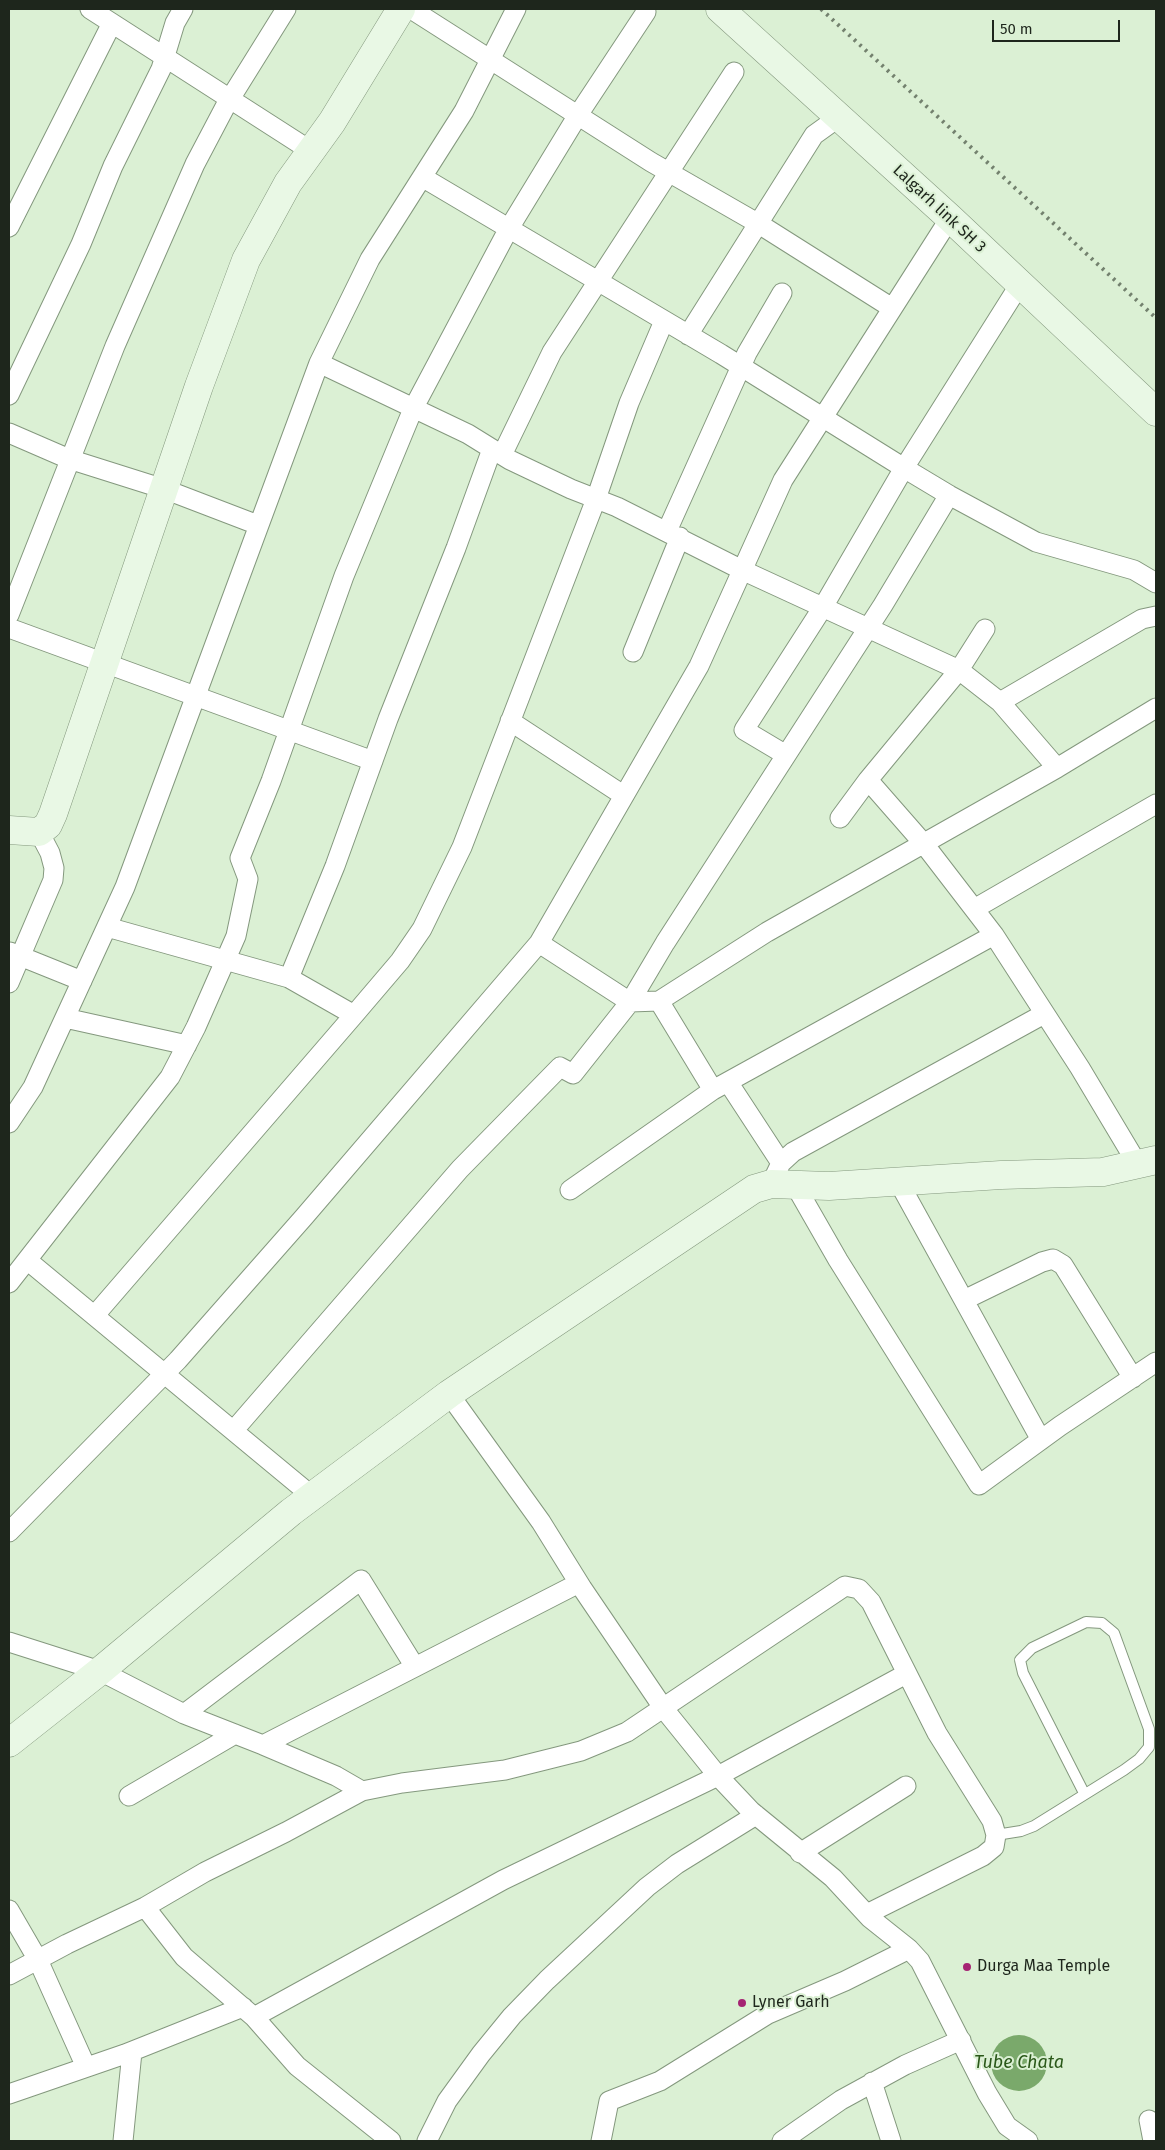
<!DOCTYPE html>
<style>
body{margin:0}
#map{position:relative;width:1165px;height:2150px;overflow:hidden;background:#dbf0d4;font-family:"Fira Sans",sans-serif}
canvas{display:block}
.frame{position:absolute;inset:0;border:10px solid #1e261c;pointer-events:none}
.scale{position:absolute;left:992px;top:20px;width:128px;height:22px;box-sizing:border-box;border:2px solid #1e261c;border-top:0;padding-left:6px;font-size:15px;line-height:18px;white-space:nowrap;color:#1e261c;-webkit-text-stroke:4px #dbf0d4;paint-order:stroke}
</style>
<div id="map">
<canvas width="1165" height="2150"></canvas>
<div class="frame"></div>
<div class="scale">50 m</div>
</div>
<script>
const context = document.querySelector('canvas').getContext('2d');
context.lineJoin = 'round';
function paint(path, color) {
  context.fillStyle = color;
  context.fill(path, 'evenodd');
}
function toPath(rows) {
  const path = new Path2D();
  for (const r of rows) {
    if (r.length === 3) {
      path.moveTo(r[0] + r[2], r[1]);
      path.arc(r[0], r[1], r[2], 0, 2 * Math.PI);
      continue;
    }
    path.moveTo(r[0], r[1]);
    for (let i = 2; i < r.length; i += 2) path.lineTo(r[i], r[i + 1]);
  }
  return path;
}
function stroke(path, color, width, dash) {
  context.strokeStyle = color;
  context.lineWidth = width;
  context.lineCap = dash ? 'butt' : 'round';
  context.setLineDash(dash || []);
  context.stroke(path);
}
function drawText(font, color, halo, rows, align = 'center') {
  context.font = font + ' "Fira Sans",sans-serif';
  context.lineWidth = 4;
  context.setLineDash([]);
  context.textBaseline = 'middle';
  context.strokeStyle = halo;
  context.fillStyle = color;
  for (const [text, x, y, turn = 0] of rows) {
    context.save();
    context.translate(x, y);
    context.rotate((+turn || 0) * Math.PI / 180);
    context.textAlign = isNaN(turn) ? turn : align;
    if (halo) context.strokeText(text, 0, 0);
    context.fillText(text, 0, 0);
    context.restore();
  }
}
const water = toPath([
 [1019,2063,28]
]);
const lane = toPath([
 [996,1835,1021,1831,1034,1826,1124,1770,1139,1759,1149,1747,1149,1729,1114,1633,1102,1623,1086,1622,1032,1648,1020,1660,1023,1673,1084,1793]
]);
const street = toPath([
 [90,9,311,151],
 [411,9,651,162,759,224,892,308],
 [422,177,721,354,904,468,1020,284],
 [9,227,112,23],
 [688,335,814,135,839,117],
 [319,363,468,434,510,460,571,489,617,507,742,570,959,670,1000,702,1057,768],
 [9,395,81,244,113,166,161,69,175,23,183,9],
 [9,433,69,459,164,489,258,525],
 [502,455,552,352,734,72],
 [667,531,747,353,782,293],
 [9,615,115,346,195,164,225,107,286,9],
 [9,628,373,761],
 [633,652,680,537],
 [1000,702,1142,619,1156,616],
 [510,721,623,795],
 [786,755,744,730,823,607,904,468,949,495,1036,542,1134,570,1156,583],
 [868,780,924,844,994,935,1080,1068,1138,1165],
 [840,818,868,780,959,670,985,629],
 [974,909,1156,804],
 [107,927,289,978,354,1015],
 [539,943,630,1002,659,1001,767,932,1057,768,1156,708],
 [10,952,82,981],
 [289,978,335,866,388,719,456,548,492,449],
 [9,983,53,880,54,868,50,853,39,832],
 [659,1001,713,1090],
 [65,1018,187,1045],
 [728,1082,781,1163],
 [9,1123,33,1087,125,887,319,363,370,259,464,111,516,9],
 [898,1181,1041,1440],
 [771,1184,781,1163,793,1152,1044,1014],
 [795,1185,838,1260,979,1485,1060,1426,1156,1362],
 [570,1190,713,1090,994,935],
 [27,1260,312,1496],
 [9,1283,170,1077,196,1027,236,936,248,879,240,858,271,781,344,576,413,409,508,230,578,115,646,12],
 [964,1300,1042,1262,1053,1259,1063,1265,1133,1378],
 [95,1315,354,1015,400,961,422,929,462,847,596,499,629,403,664,321],
 [449,1394,541,1522,582,1588,664,1709,718,1776,751,1811,833,1878,870,1918,909,1949,920,1961,987,2093,1007,2126,1028,2141],
 [234,1430,460,1169,560,1067,573,1074,630,1002,665,943,883,605,949,495],
 [9,1532,178,1360,304,1217,539,943,699,666,783,480,950,218],
 [9,1642,100,1671,184,1714,263,1745,336,1776,362,1791],
 [184,1714,361,1580,415,1667],
 [263,1745,579,1583],
 [129,1796,235,1734],
 [800,1853,906,1786],
 [145,1907,184,1957,254,2017,297,2066,391,2141],
 [9,1910,38,1960,86,2067],
 [9,1975,67,1944,145,1907,205,1872,286,1832,362,1791,402,1783,505,1770,581,1751,627,1732,845,1586,859,1589,871,1602,937,1733,992,1821,996,1835,994,1847,983,1856,867,1914],
 [254,2017,503,1880,718,1776,906,1674],
 [872,2082,891,2141],
 [9,2094,125,2054,243,2007],
 [1149,2120,1153,2141],
 [123,2141,132,2052],
 [427,2141,447,2101,481,2054,512,2016,547,1980,647,1887,677,1864,756,1815],
 [601,2141,609,2101,660,2081,768,2014,845,1981,909,1949],
 [782,2141,841,2100,905,2065,961,2040]
]);
const secondary = toPath([
 [720,9,950,218,1156,412],
 [9,830,39,832,48,825,53,814,199,386,246,260,288,183,332,122,401,9],
 [9,1743,100,1671,291,1512,449,1394,754,1189,771,1184,829,1186,1001,1175,1103,1172,1156,1160]
]);
const rail = toPath([
 [821,9,1156,318]
]);
const markers = [
 [967,1967,5,"#a52473"],
 [742,2003,5,"#a52473"]
];
const streetNames = [
 ["Lalgarh link SH 3",939,209,43]
];
const poiNames = [
 ["Durga Maa Temple",977,1967],
 ["Lyner Garh",752,2003]
];
const waterNames = [
 ["Tube Chata",1019,2063]
];
paint(water, '#7aa96b');
stroke(lane, '#84987e', 12);
stroke(street, '#84987e', 21);
stroke(secondary, '#84987e', 29);
stroke(lane, '#fff', 10);
stroke(street, '#fff', 19);
stroke(secondary, '#e9f8e5', 28);
stroke(rail, '#73816e', 4, [2.5, 5]);
for (const [x, y, r, color] of markers) {
  const dot = new Path2D();
  dot.arc(x, y, r, 0, 2 * Math.PI);
  context.fillStyle = color;
  context.fill(dot);
  stroke(dot, '#dbf0d4', 2);
}
drawText('16px', '#1e261c', '#dbf0d4', streetNames);
drawText('16px', '#1e261c', '#dbf0d4', poiNames, 'left');
drawText('italic 18px', '#2a5819', '#dbf0d4', waterNames);
</script>
